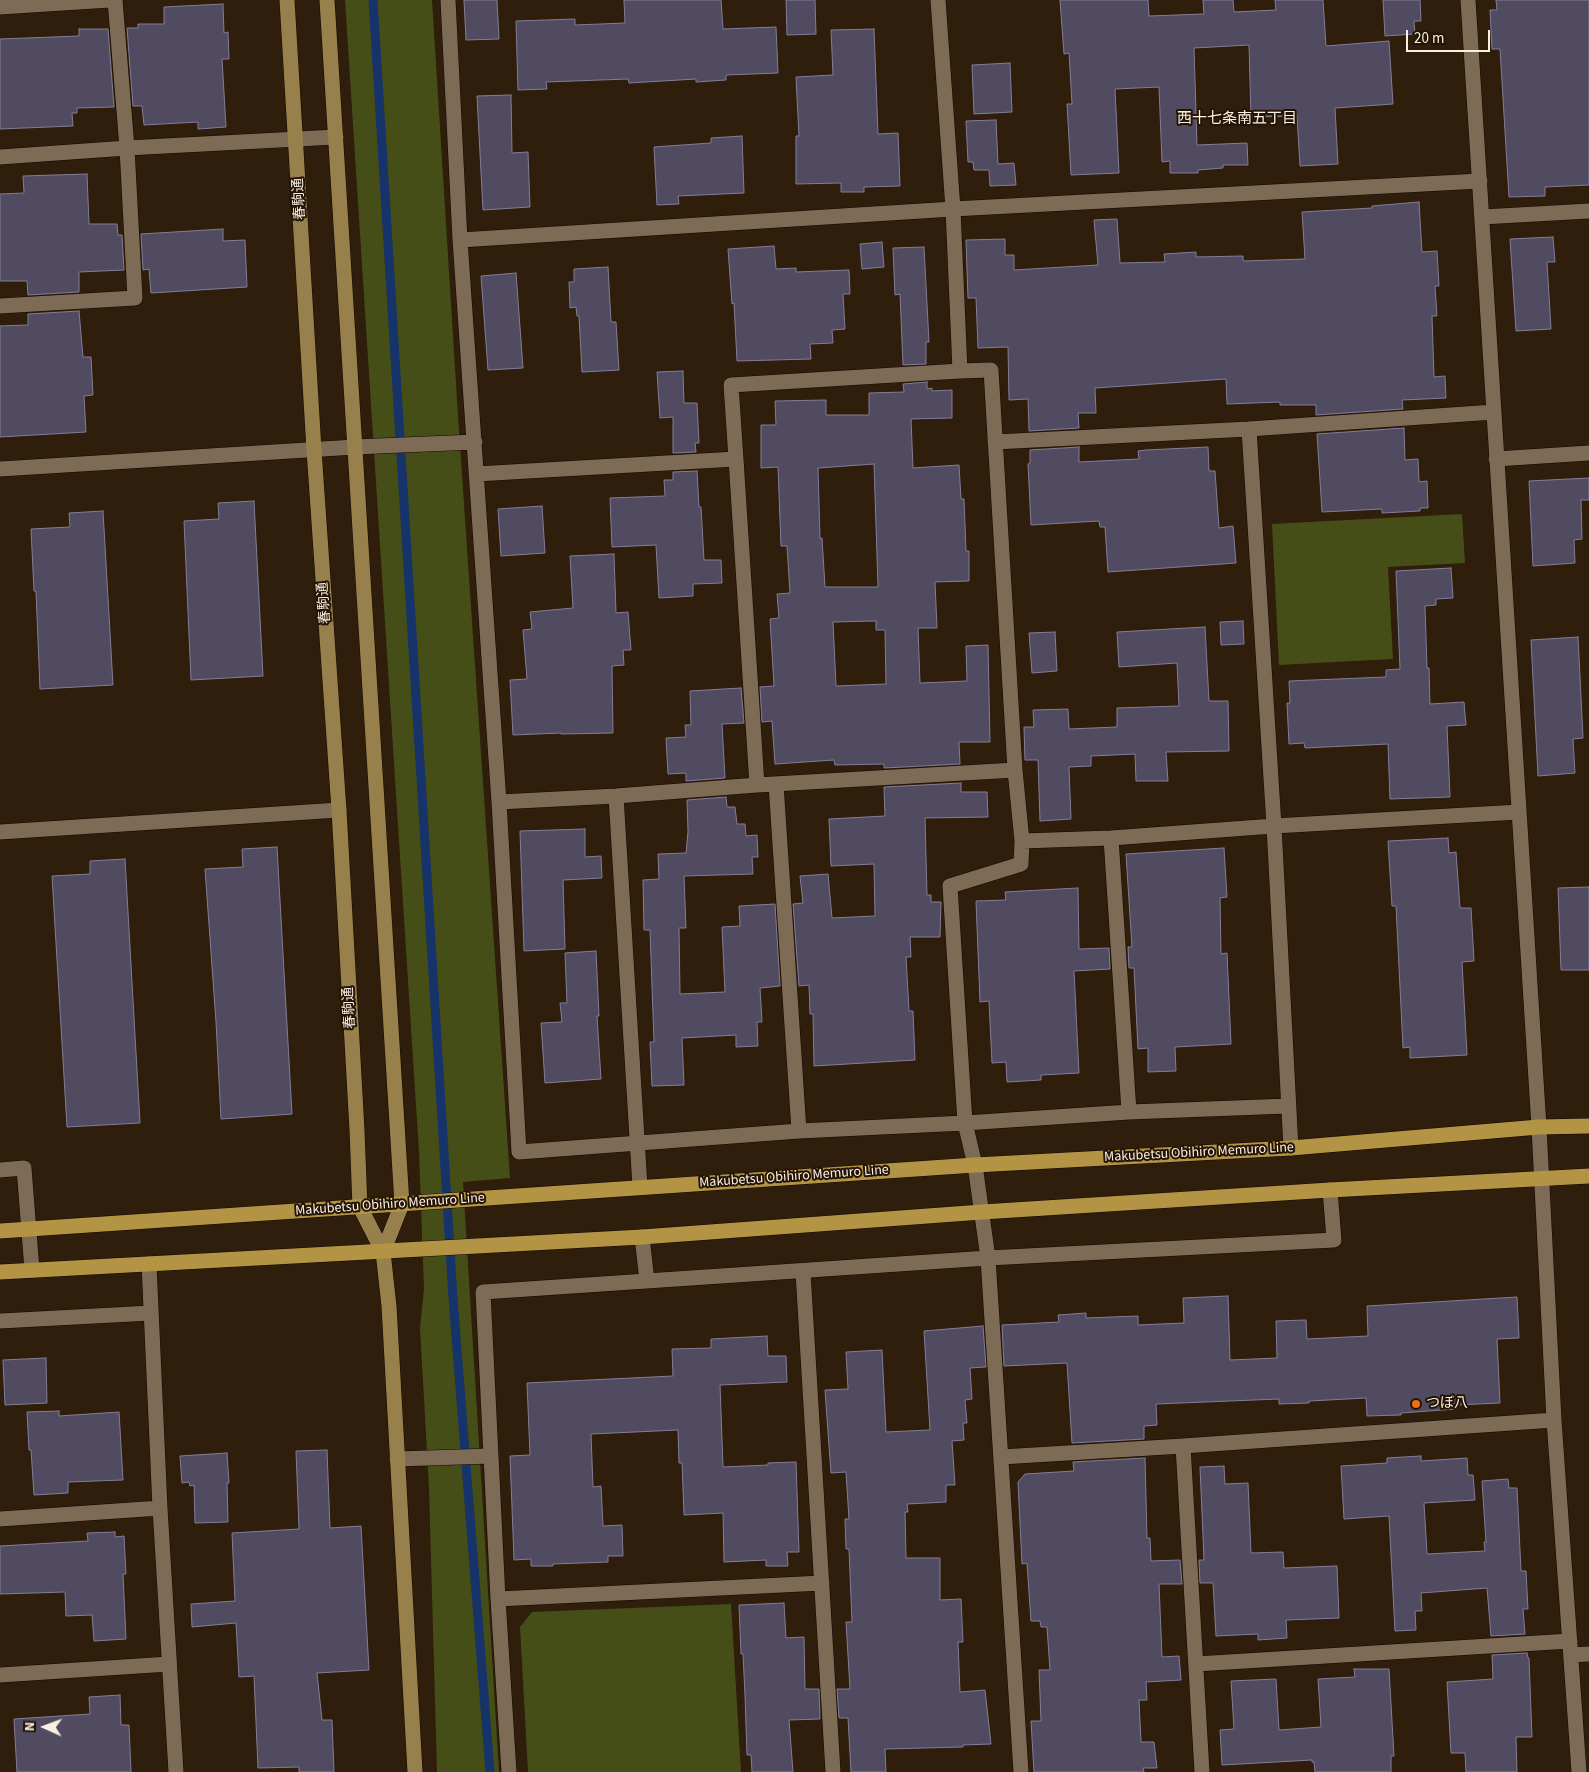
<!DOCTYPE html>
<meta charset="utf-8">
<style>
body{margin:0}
#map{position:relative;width:1589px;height:1772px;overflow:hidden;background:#2e1e0b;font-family:"Source Sans 3",sans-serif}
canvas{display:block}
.north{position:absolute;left:20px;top:1702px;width:50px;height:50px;-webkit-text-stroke:4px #241403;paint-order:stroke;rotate:272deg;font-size:14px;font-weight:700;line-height:20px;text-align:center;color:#faefe3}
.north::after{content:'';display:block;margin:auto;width:18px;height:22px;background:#faefe3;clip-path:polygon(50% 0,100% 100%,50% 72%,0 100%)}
.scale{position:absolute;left:1406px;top:30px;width:84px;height:22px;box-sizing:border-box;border:2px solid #faefe3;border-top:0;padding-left:6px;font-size:15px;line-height:18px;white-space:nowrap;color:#faefe3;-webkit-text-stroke:4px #241403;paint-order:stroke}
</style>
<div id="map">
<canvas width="1589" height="1772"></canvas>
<div class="north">N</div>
<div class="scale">20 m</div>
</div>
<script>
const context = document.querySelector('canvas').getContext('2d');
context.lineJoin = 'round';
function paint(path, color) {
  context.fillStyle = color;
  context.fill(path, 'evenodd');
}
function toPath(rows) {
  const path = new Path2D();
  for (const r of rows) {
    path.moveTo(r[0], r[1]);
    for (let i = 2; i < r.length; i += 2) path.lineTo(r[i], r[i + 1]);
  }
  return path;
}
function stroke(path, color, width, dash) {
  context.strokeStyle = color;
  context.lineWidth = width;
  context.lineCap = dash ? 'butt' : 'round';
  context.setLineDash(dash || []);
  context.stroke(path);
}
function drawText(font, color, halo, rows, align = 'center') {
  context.font = font + ' "Source Sans 3","Noto Sans JP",sans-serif';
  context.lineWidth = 4;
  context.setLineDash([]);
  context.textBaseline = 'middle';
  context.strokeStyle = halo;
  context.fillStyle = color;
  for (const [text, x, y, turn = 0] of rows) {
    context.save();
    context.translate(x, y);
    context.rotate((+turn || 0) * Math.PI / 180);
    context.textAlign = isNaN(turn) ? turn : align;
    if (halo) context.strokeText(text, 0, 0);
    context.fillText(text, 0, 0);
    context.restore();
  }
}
const green = toPath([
 [345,0,432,0,458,416,510,1178,463,1182,499,1772,437,1772,429,1488,420,1328,424,1289,419,1152],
 [1462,514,1465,563,1388,567,1393,659,1279,665,1272,524],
 [731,1604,741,1772,528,1772,520,1627,532,1612]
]);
const stream = toPath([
 [373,0,453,1298,490,1772]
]);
const building = toPath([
 [464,0,497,0,499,39,466,40,464,0],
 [624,0,721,0,723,29,776,27,778,73,726,75,726,80,696,82,696,79,629,83,628,79,546,82,547,89,518,90,516,21,575,19,575,25,625,23,624,0],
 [786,0,815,0,816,34,787,35,786,0],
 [1060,0,1148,0,1149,16,1204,14,1203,0,1233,0,1234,12,1276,10,1275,0,1323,0,1326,46,1389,41,1393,104,1335,108,1338,164,1300,166,1297,116,1251,117,1249,45,1194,48,1197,145,1247,143,1248,165,1223,165,1223,168,1198,170,1198,173,1170,173,1170,161,1162,162,1159,87,1115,89,1119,173,1071,175,1067,104,1072,104,1069,53,1064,54,1060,0],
 [1383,0,1420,0,1421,21,1414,21,1415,34,1385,36,1383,0],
 [1496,0,1589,0,1589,185,1545,187,1545,196,1509,197,1500,49,1492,49,1490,10,1497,10,1496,0],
 [223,4,224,33,228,32,229,59,222,59,226,127,198,129,198,122,144,125,142,106,133,106,127,28,138,28,138,24,164,24,164,7,223,4],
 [79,29,108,29,114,107,77,108,77,113,72,113,73,126,0,129,0,39,79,36,79,29],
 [874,29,878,134,898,133,900,186,864,187,864,192,841,192,841,183,796,184,796,136,799,136,796,77,833,75,831,30,874,29],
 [1010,63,1012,112,974,114,972,65,1010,63],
 [511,95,512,153,528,152,530,207,483,210,477,96,511,95],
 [996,120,998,164,1014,163,1016,185,990,186,989,170,974,170,973,162,968,162,966,121,996,120],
 [742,136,744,193,678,196,679,204,657,205,654,147,711,143,711,138,742,136],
 [87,174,89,224,117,224,118,235,122,235,124,270,79,272,79,292,28,295,27,281,0,281,0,194,24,193,23,176,87,174],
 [1419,202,1422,252,1437,251,1439,286,1435,286,1437,316,1432,316,1434,377,1445,376,1446,398,1402,400,1403,409,1316,415,1316,405,1280,405,1280,402,1227,404,1226,379,1095,388,1096,413,1078,413,1079,428,1029,431,1028,399,1009,400,1008,347,978,348,976,298,968,298,966,240,1005,239,1005,255,1014,255,1014,270,1098,265,1094,220,1117,219,1120,263,1165,262,1164,254,1196,252,1196,257,1243,256,1243,261,1305,259,1302,212,1372,208,1372,206,1419,202],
 [223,229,223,241,245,240,247,287,151,293,149,269,143,270,141,234,223,229],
 [1553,237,1555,262,1547,262,1551,329,1516,331,1510,239,1553,237],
 [882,242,884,267,862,269,860,244,882,242],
 [774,246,776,269,796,268,796,272,849,270,850,294,843,294,845,329,832,330,833,343,810,344,811,359,737,361,734,303,732,304,728,249,774,246],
 [924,247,929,342,926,342,926,364,903,365,900,294,895,295,893,248,924,247],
 [608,267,611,322,616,322,619,370,582,372,579,316,577,316,576,307,570,308,569,282,574,282,574,269,608,267],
 [516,273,523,368,488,370,481,276,516,273],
 [79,311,83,357,91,357,93,395,84,396,86,432,0,437,0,326,28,325,28,314,79,311],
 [683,371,684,403,697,403,699,443,695,443,696,452,673,453,673,417,660,418,657,372,683,371],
 [927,382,927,389,932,388,932,391,952,390,952,418,911,419,913,468,959,465,961,499,964,499,966,551,969,551,969,581,935,582,937,628,918,628,920,683,967,681,966,646,988,645,990,742,959,742,960,764,884,768,884,764,835,765,834,760,775,764,772,721,762,722,760,687,774,686,770,619,779,618,777,594,790,593,787,546,781,546,778,467,761,468,761,425,776,425,775,401,826,400,826,415,869,415,869,393,904,392,903,384,927,382],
 [874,464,878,587,825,587,822,538,820,539,818,468,874,464],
 [876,621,876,630,885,630,886,684,836,686,833,622,876,621],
 [1404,428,1405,460,1418,459,1419,482,1427,481,1428,508,1420,508,1420,511,1382,513,1382,509,1322,512,1317,434,1404,428],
 [1079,447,1079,462,1139,459,1138,451,1146,450,1208,447,1209,471,1215,471,1219,528,1233,526,1236,563,1108,572,1105,527,1100,527,1099,521,1031,525,1028,464,1030,463,1030,450,1079,447],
 [697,471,699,507,701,507,704,560,721,560,722,583,693,584,693,596,659,598,656,545,612,547,610,498,665,496,664,480,673,480,673,472,697,471],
 [1589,478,1589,500,1581,500,1582,539,1574,540,1575,563,1533,566,1529,481,1589,478],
 [254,501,263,676,191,680,184,521,219,519,218,503,254,501],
 [542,506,545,553,501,556,498,509,542,506],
 [103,511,113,685,40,689,36,591,34,591,31,529,70,527,69,513,103,511],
 [614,554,616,613,628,612,631,650,623,650,624,665,612,666,613,733,561,734,561,733,513,735,510,680,527,679,523,630,532,629,530,612,573,608,570,556,614,554],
 [1451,568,1453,598,1436,599,1436,605,1425,606,1427,668,1429,668,1430,704,1464,702,1466,725,1447,726,1450,797,1390,799,1388,744,1305,748,1304,743,1289,744,1287,703,1290,703,1289,681,1386,677,1386,670,1400,669,1396,571,1451,568],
 [1243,621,1244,644,1221,645,1220,622,1243,621],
 [1205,627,1209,701,1228,701,1229,751,1166,752,1168,781,1136,781,1135,754,1091,756,1091,766,1069,767,1071,819,1040,821,1038,760,1025,760,1024,727,1034,727,1033,710,1068,709,1069,729,1117,727,1117,708,1179,706,1177,663,1119,667,1117,632,1205,627],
 [1055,632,1057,671,1032,673,1029,633,1055,632],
 [1578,637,1583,738,1573,739,1575,773,1538,776,1531,640,1578,637],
 [741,688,744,723,722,724,725,778,686,781,686,773,668,774,666,738,686,737,685,725,691,725,690,691,741,688],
 [961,783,961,792,987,792,988,817,925,818,927,895,931,895,931,902,941,902,940,937,910,937,911,957,906,957,909,1011,913,1011,915,1060,814,1066,813,1014,810,1014,809,985,799,986,793,904,803,903,800,876,828,874,832,918,875,916,874,864,831,866,829,819,885,816,884,787,961,783],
 [726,797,727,807,735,807,737,824,745,824,746,836,757,835,758,857,752,857,753,874,684,876,686,928,679,928,680,994,725,992,722,927,740,926,739,906,775,904,780,986,760,988,762,1022,757,1022,758,1046,736,1047,736,1035,682,1038,684,1085,652,1086,650,1042,654,1042,650,930,644,930,643,880,659,879,658,854,686,853,688,832,687,800,726,797],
 [585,829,585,857,601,856,602,878,563,880,565,949,524,951,520,831,585,829],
 [1448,838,1449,853,1456,852,1460,908,1471,908,1474,961,1462,962,1467,1055,1410,1058,1410,1047,1403,1048,1396,906,1392,906,1388,841,1448,838],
 [277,847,292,1114,221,1119,216,1022,205,869,243,867,242,849,277,847],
 [1224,848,1227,897,1220,898,1221,954,1227,953,1231,1044,1175,1047,1176,1071,1148,1072,1148,1048,1138,1049,1134,968,1129,968,1128,947,1132,947,1126,854,1224,848],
 [125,859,140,1123,67,1127,52,876,90,874,90,861,125,859],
 [1589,887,1589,970,1561,970,1558,888,1589,887],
 [1078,888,1079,949,1109,948,1110,969,1074,971,1079,1073,1041,1075,1041,1080,1007,1082,1006,1062,992,1063,989,1001,980,1002,976,901,1006,900,1005,892,1078,888],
 [596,951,599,1016,597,1016,601,1079,545,1083,541,1023,562,1022,560,1003,567,1003,565,953,596,951],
 [1228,1296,1230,1360,1277,1358,1276,1321,1306,1320,1307,1339,1368,1336,1367,1306,1517,1297,1519,1338,1497,1339,1500,1403,1456,1405,1456,1409,1401,1413,1401,1415,1367,1416,1366,1398,1309,1401,1309,1403,1279,1404,1279,1399,1156,1404,1157,1425,1144,1426,1144,1439,1072,1443,1067,1363,1004,1366,1002,1325,1059,1322,1058,1315,1086,1313,1086,1318,1138,1316,1138,1325,1184,1323,1183,1298,1228,1296],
 [983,1326,986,1367,970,1368,972,1399,965,1400,967,1423,963,1423,964,1440,952,1441,955,1485,946,1485,946,1502,907,1504,908,1512,905,1512,906,1558,940,1558,940,1600,961,1599,963,1642,958,1642,960,1692,985,1690,991,1744,963,1745,963,1747,885,1749,886,1772,851,1772,848,1718,839,1718,837,1689,850,1689,846,1622,852,1622,849,1549,846,1549,845,1519,849,1519,846,1472,831,1473,825,1390,848,1389,846,1352,882,1350,886,1432,930,1430,924,1331,983,1326],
 [767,1336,768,1356,786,1356,787,1382,720,1385,723,1467,768,1465,768,1463,796,1462,799,1552,787,1552,788,1566,766,1566,766,1560,724,1562,723,1513,684,1515,682,1463,679,1463,678,1430,591,1434,593,1487,601,1486,603,1526,622,1525,623,1556,608,1556,608,1562,553,1564,553,1566,531,1566,531,1559,514,1560,510,1456,530,1455,527,1383,673,1376,672,1349,711,1348,711,1339,767,1336],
 [46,1358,47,1403,5,1405,3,1360,46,1358],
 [59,1411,59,1416,119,1412,123,1480,68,1482,68,1493,34,1495,31,1450,29,1450,27,1412,59,1411],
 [327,1450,330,1528,361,1526,369,1670,317,1673,322,1720,332,1720,334,1772,299,1772,299,1767,258,1768,254,1676,239,1677,236,1623,192,1627,191,1604,235,1601,232,1533,299,1529,296,1451,327,1450],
 [227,1453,229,1483,227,1483,228,1522,195,1523,194,1485,190,1486,189,1482,182,1483,180,1456,227,1453],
 [1421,1456,1421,1461,1467,1458,1468,1475,1473,1475,1475,1500,1424,1503,1427,1554,1485,1551,1484,1542,1486,1542,1482,1481,1508,1479,1509,1488,1517,1488,1521,1571,1526,1571,1528,1609,1523,1609,1525,1634,1491,1636,1487,1588,1421,1593,1422,1611,1415,1611,1416,1630,1395,1631,1389,1516,1344,1519,1341,1466,1387,1463,1387,1458,1421,1456],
 [1145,1458,1147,1538,1150,1538,1151,1561,1180,1560,1182,1584,1159,1584,1162,1657,1179,1656,1181,1680,1146,1682,1147,1700,1139,1700,1141,1742,1154,1742,1157,1768,1143,1768,1144,1772,1034,1772,1031,1721,1041,1721,1039,1670,1050,1670,1047,1627,1041,1627,1040,1621,1031,1621,1027,1563,1022,1564,1018,1482,1025,1474,1074,1471,1073,1462,1145,1458],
 [1224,1466,1225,1484,1248,1483,1251,1553,1283,1552,1284,1568,1337,1566,1339,1618,1286,1620,1287,1638,1258,1640,1258,1634,1216,1636,1213,1583,1200,1583,1199,1560,1204,1560,1200,1467,1224,1466],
 [115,1532,115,1537,124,1536,126,1574,123,1574,126,1639,94,1641,92,1615,66,1616,65,1592,0,1594,0,1546,88,1541,87,1533,115,1532],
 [784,1603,786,1638,804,1637,805,1689,819,1689,820,1719,789,1720,793,1772,752,1772,751,1755,747,1755,745,1695,743,1654,741,1654,739,1605,784,1603],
 [1527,1653,1528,1658,1529,1658,1532,1737,1516,1737,1517,1772,1466,1772,1465,1753,1451,1753,1447,1682,1493,1679,1492,1655,1527,1653],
 [1354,1669,1389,1669,1394,1756,1391,1756,1391,1772,1315,1772,1314,1762,1312,1762,1312,1760,1222,1765,1220,1730,1234,1729,1231,1681,1276,1679,1279,1730,1321,1727,1318,1679,1355,1677,1354,1669],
 [120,1695,121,1725,129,1725,131,1772,17,1772,14,1719,90,1714,89,1697,120,1695]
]);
const street = toPath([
 [448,0,460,240,499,802,519,1152,799,1131,965,1123,1129,1112,1288,1106],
 [938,0,953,209,960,371,991,370,1015,770,1022,841,1021,864,950,886,965,1123,975,1165,988,1258,1021,1772],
 [1468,0,1539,1127,1554,1420,1579,1772],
 [0,7,110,0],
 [0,157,127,148,336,137],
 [1482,217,1589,211],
 [460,240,953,209,1480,181],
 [0,306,135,298,127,148,115,0],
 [1249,429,1274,826,1291,1148],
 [995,442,1249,429,1494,412],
 [736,459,731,385,960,371],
 [1496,459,1589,453],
 [0,469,355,447,475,442],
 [476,474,736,459,757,785],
 [776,784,799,1131],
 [616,796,640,1187],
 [499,802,616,796,757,785,1015,770],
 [0,832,339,810],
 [1111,838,1129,1112],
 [1022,841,1111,838,1274,826,1519,812],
 [0,1170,24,1168,32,1270],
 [642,1237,647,1281],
 [149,1264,160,1508,176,1772],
 [803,1272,833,1772],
 [0,1321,151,1313],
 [1183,1446,1202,1772],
 [1001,1457,1183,1446,1554,1420],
 [397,1459,491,1456],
 [0,1519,160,1508],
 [498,1599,822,1583],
 [1571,1655,1589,1654],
 [1196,1664,1570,1641],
 [0,1675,169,1664],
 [509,1772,498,1599,483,1292,988,1258,1334,1240,1330,1190]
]);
const secondary = toPath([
 [287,0,314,450,339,810,357,1130,360,1207,383,1252,389,1306,415,1772],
 [327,0,402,1204,383,1252]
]);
const primary = toPath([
 [0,1231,975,1165,1291,1148,1539,1127,1589,1126],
 [0,1272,642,1237,982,1212,1330,1190,1589,1176]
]);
const markers = [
 [1416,1404,5,"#e8710a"]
];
const streetNames = [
 ["春駒通",300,199,-93],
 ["春駒通",325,603,-94],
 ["春駒通",350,1008,-93],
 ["Makubetsu Obihiro Memuro Line",1199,1153,-3],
 ["Makubetsu Obihiro Memuro Line",794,1177,-4],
 ["Makubetsu Obihiro Memuro Line",390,1205,-4]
];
const poiNames = [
 ["つぼ八",1426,1404]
];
const neighbourhoodNames = [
 ["西十七条南五丁目",1237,120]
];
paint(green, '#464e17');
stroke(stream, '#16336a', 9);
paint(building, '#514b62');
stroke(building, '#847d97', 1);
stroke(street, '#150700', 16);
stroke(secondary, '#150700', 16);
stroke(primary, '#150700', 16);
stroke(street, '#7e6b56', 15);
stroke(secondary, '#98804d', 15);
stroke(primary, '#b39444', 15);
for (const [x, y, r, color] of markers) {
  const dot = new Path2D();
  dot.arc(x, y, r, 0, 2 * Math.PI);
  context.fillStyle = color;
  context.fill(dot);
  stroke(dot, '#241403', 2);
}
drawText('14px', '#faefe3', '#241403', streetNames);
drawText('14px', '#faefe3', '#241403', poiNames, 'left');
drawText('15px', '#faefe3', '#241403', neighbourhoodNames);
</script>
